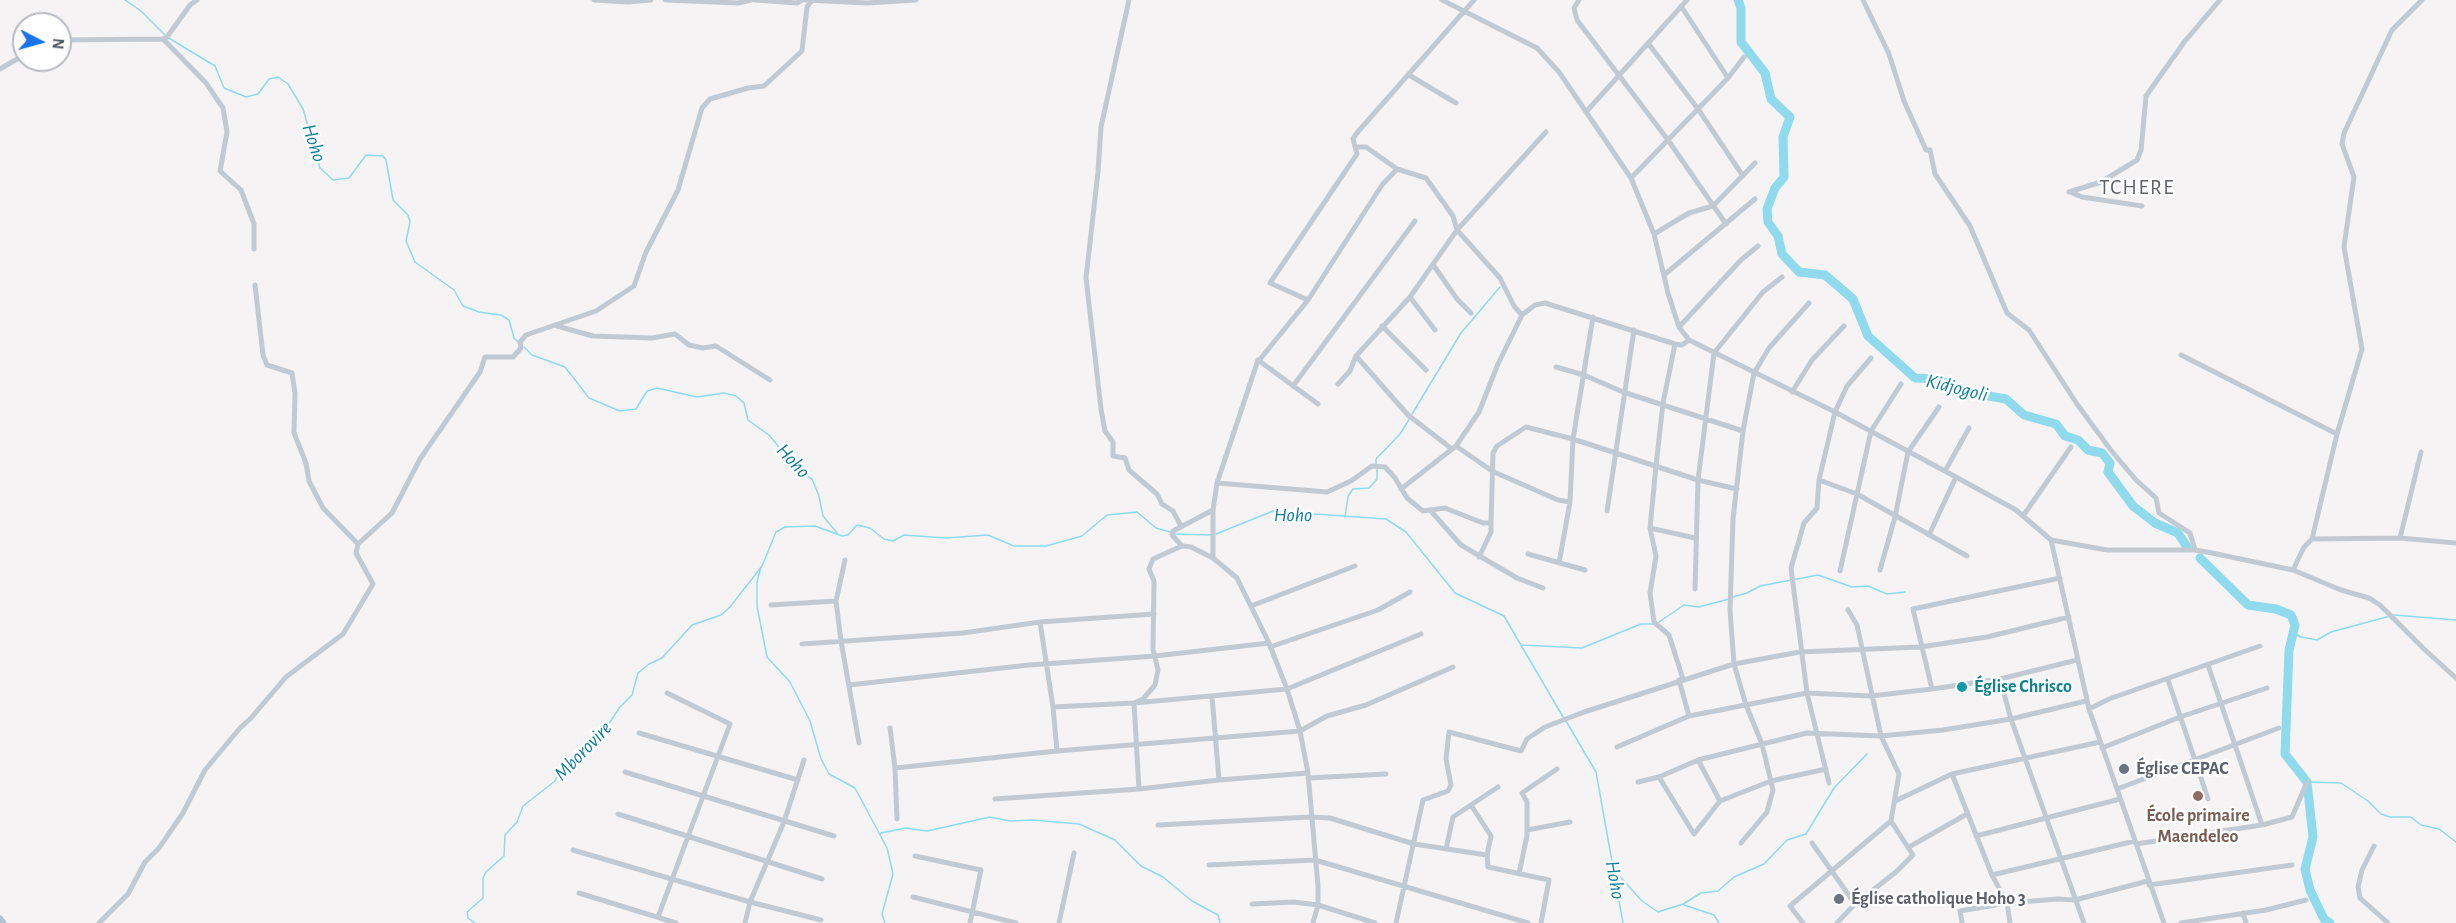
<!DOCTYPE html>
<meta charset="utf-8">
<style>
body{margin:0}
#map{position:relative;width:2456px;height:923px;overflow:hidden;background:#f5f3f3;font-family:"Alegreya Sans",sans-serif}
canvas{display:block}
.north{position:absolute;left:12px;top:12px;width:60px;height:60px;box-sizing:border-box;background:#fff;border:2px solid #b7bbc0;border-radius:50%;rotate:96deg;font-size:16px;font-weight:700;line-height:24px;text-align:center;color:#4a5661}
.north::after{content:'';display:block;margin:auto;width:21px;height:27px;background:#1a73e8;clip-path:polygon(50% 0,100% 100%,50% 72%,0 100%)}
</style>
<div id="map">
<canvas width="2456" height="923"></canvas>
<div class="north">N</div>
</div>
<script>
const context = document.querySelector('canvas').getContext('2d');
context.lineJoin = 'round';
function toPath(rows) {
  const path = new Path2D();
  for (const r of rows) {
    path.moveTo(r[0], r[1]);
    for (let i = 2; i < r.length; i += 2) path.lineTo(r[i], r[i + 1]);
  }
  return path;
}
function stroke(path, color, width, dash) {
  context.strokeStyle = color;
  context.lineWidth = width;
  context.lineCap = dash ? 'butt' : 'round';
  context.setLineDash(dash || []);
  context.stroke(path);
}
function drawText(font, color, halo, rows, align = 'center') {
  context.font = font + ' "Alegreya Sans",sans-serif';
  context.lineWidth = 5;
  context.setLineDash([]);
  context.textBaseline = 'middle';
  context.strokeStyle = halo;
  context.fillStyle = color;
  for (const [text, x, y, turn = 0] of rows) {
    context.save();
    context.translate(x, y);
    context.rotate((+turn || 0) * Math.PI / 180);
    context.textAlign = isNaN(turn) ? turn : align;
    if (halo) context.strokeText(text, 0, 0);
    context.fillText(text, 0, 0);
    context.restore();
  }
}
const stream = toPath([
 [125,0,141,11,167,37,215,66,224,88,246,97,258,94,269,79,278,77,288,84,303,109,320,168,333,180,349,178,366,155,383,156,386,160,393,200,408,215,410,222,406,241,415,262,454,290,463,306,479,312,501,315,509,320,514,338,518,342],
 [524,347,532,355,565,367,589,398,620,411,636,409,647,391,657,388,697,397,724,393,736,396,744,403,748,420,770,436,798,471,812,479,819,496,823,516,837,533],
 [1412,414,1461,333,1500,287],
 [1376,464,1376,459,1400,434,1410,418],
 [1345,517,1348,496,1353,489,1369,488,1377,479,1377,469],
 [1174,534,1211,535],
 [1216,534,1273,511,1386,519,1406,532,1455,593,1504,616,1563,717],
 [761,567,757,582,757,606,767,657,790,682,810,721,821,759,829,774,855,788,887,848,893,874,882,914,885,923],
 [1733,597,1747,593,1760,586,1818,575,1852,587,1868,586,1887,594,1905,592],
 [2394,615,2456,620],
 [1659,622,1684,605,1699,607,1729,599],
 [2293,633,2301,637,2317,640,2331,632,2390,616],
 [1521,645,1582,648,1641,624,1655,624],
 [1566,721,1596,772,1623,923],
 [2310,782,2341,783,2368,801,2381,814,2390,817,2411,817,2421,825,2439,829,2456,842],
 [881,833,906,828,927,831,990,817,1010,821,1033,820,1079,824,1115,840,1141,866,1163,877,1192,901,1218,915,1220,923],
 [1614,870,1642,901,1658,912,1683,904,1701,893,1718,891,1734,877,1764,864,1787,840,1806,834,1834,788,1867,754],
 [1684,905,1714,915,1719,923],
 [475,923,468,918,467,912,483,898,483,878,486,872,504,856,505,835,517,822,523,806,555,781,560,768,575,764,585,743,600,737,620,707,632,695,638,673,649,664,662,658,692,625,721,615,730,607,762,566,776,532,785,527,815,526,842,536,848,535,857,525,870,528,884,539,893,541,904,535,946,538,988,535,1014,546,1046,546,1082,536,1107,515,1137,512,1156,528,1170,532]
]);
const river = toPath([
 [1738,0,1741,8,1741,42,1765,73,1771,99,1790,117,1783,137,1784,177,1775,188,1767,209,1768,222,1778,236,1782,254,1799,272,1825,275,1853,299,1868,336,1915,378,1938,379,1960,391,2006,399,2024,415,2056,424,2065,436,2078,440,2088,450,2102,453,2110,463,2108,472,2133,506,2155,523,2178,533,2187,547],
 [2200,558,2248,605,2276,609,2291,615,2295,625,2289,650,2285,754,2307,782,2313,837,2305,869,2310,890,2324,919,2330,923]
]);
const minor = toPath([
 [594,0,628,2,651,0],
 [665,0,738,3,751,0],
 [755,0,797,3,802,0],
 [805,0,867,3,916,0],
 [1129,0,1101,127,1098,172,1086,278,1101,409,1105,431,1113,442,1113,456,1125,458,1129,470,1157,494,1162,504,1173,511,1181,526],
 [1442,0,1537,48,1559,72,1631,178,1654,234,1668,293,1679,327,1689,340,1835,412,1956,477,2016,510,2051,540,2107,550,2195,550,2212,553,2293,570,2341,590,2369,598,2380,605,2424,649,2456,678],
 [1579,0,1574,8,1577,20,1668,140,1726,224],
 [1863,0,1889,54,1904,101,1926,150,1930,150,1935,174,1970,226,2007,313,2029,330,2077,404,2110,449,2136,480,2156,498,2159,513,2190,533,2195,550],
 [1681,6,1728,78],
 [163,39,206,83,223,108,227,132,220,171,241,190,254,224,254,249],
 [60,40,163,39,167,37,190,5,197,0],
 [1648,43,1698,109,1743,176],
 [0,69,24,55],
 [1409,75,1456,103],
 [1586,112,1687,0],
 [1356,147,1366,147,1397,169,1426,178,1453,216,1457,230,1500,278,1514,306,1522,315],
 [1631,178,1728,78,1744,57],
 [2069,192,2101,182,2137,160,2141,150,2146,96,2185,41,2220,0],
 [2070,192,2082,197,2142,206],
 [1654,234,1689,213,1713,206,1755,163],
 [1434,266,1457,299,1471,313],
 [1664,275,1755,199],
 [255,285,263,355,267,365,292,373,295,393,294,433,306,463,309,481,323,508,358,544],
 [1410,297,1435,330],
 [1308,300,1270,283,1357,154,1353,139,1356,134,1474,0],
 [557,326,593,336,652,338,675,334,689,345,703,348,716,346,770,380],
 [1382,326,1426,370],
 [1679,327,1741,260,1758,246],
 [1675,344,1663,403,1656,466,1650,528,1656,556,1650,593,1654,622,1669,635,1683,679],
 [2181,355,2337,434],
 [1356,356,1408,415,1452,449],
 [1258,360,1318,404],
 [1556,367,1584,375,1623,392,1743,431],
 [1338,384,1350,371,1356,356,1410,297,1457,230,1546,132],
 [1293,386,1415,221],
 [1792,392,1812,360,1844,326],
 [1456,446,1492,471,1558,500,1570,502],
 [1945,471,1969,428],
 [1819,480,1857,494,1967,556],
 [1217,483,1327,492,1351,481,1372,466,1385,467,1395,478,1407,498,1423,511,1445,508,1483,523,1491,523,1493,453,1497,446,1526,427,1573,439,1698,480,1737,489],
 [1401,489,1456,446,1479,412,1498,364,1522,315,1535,305,1545,303,1675,344,1682,345,1689,340],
 [1213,510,1173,531,1172,535,1182,546,1191,547,1213,558,1237,578,1269,643,1287,689,1300,731,1308,773,1318,886,1318,905,1313,923],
 [1430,510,1461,545,1517,578,1543,588],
 [1607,511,1634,330],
 [2023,516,2071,447],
 [1650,528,1695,538],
 [1929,535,1956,477],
 [2400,538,2421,452],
 [2312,539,2400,538,2456,543],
 [2051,540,2089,709,2164,923],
 [1528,554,1585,570],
 [1479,557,1491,532,1491,523],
 [1213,558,1213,510,1217,483,1257,363,1308,300,1382,185,1397,169],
 [845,560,836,601,841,641,859,743],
 [1559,563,1570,502,1573,439,1593,317],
 [1880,570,1895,517,1908,452,1939,407],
 [2293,570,2304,547,2312,539,2337,434,2362,349,2344,247,2354,177,2342,144,2344,133,2392,30,2422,0],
 [1840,571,1871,431,1901,384],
 [1695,589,1698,480,1714,353,1763,292,1782,277],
 [771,605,836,601],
 [1251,606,1355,566],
 [1040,622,1053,707,1057,751],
 [802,644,963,633,1040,622,1154,614],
 [1270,647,1378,610,1410,592],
 [2208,665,2262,825],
 [2000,679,2011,719,2084,923],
 [1679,680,1689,716],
 [2168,680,2208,799],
 [849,685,1029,665,1155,656,1269,643],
 [1932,689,1913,609,2060,578],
 [1212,696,1219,780],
 [1053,707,1134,703,1143,699,1155,685,1158,670,1153,649,1154,581,1149,569,1153,559,1182,546],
 [2089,709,2109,699,2260,646],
 [890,728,895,768,897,819],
 [639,733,798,780],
 [1617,747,1689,716,1807,693,1871,696,1932,689,2000,679,2077,660],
 [2102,748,2180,717,2267,688],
 [1698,760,1720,801],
 [895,768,1057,751,1300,731,1327,716,1366,705,1453,667],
 [625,772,834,836],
 [1952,774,1992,875,2007,903,2010,923],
 [1659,777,1694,834,1720,801,1771,781,1826,769],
 [1308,778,1386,774],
 [1638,782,1659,777,1698,760,1807,733,1881,736,1943,730,2011,719,2086,701],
 [1829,783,1807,693,1791,568,1804,523,1817,508,1819,480,1835,412,1847,386,1871,358],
 [1139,789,1134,703,1287,689,1421,634],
 [2117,789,2279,728],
 [995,799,1139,789,1219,780,1308,773],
 [1895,801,1952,774,2100,742],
 [1471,805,1491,836,1487,855,1488,867,1549,880,1541,923],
 [618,814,822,879],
 [1158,825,1310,817,1330,818,1414,844,1487,855],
 [1527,830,1570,822],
 [1976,836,2120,799],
 [1741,843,1767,812,1773,790,1762,744,1746,705,1734,664,1730,610,1733,519,1743,431,1754,373,1769,348,1809,303],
 [1812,843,1855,904],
 [2136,844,2262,825,2292,817,2307,782],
 [2374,846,2362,870,2358,887,2360,898,2388,923],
 [1909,847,1967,814],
 [1446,849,1453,817,1498,787],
 [573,850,750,902,821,920],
 [915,856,981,870,970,923],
 [1209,865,1315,860,1528,923],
 [1519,874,1527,835,1527,802,1522,793,1557,769],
 [1992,875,2135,841],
 [2149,885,2292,865],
 [579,893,676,923],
 [913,897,1016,923],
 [1252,904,1294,902,1318,905,1375,923],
 [2243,913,2246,923],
 [658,917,730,724,667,693],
 [99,923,128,894,145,862,159,848,183,813,205,770,240,728,251,718,286,677,343,634,373,584,356,553,358,544,392,513,420,459,480,372,485,357,513,357,521,348,520,342,526,335,596,311,634,286,646,252,678,190,702,108,710,99,748,88,764,86,802,51,807,7,812,0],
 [745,923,750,902,784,822,804,760],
 [1059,923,1074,853],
 [1396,923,1423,800,1448,791,1451,785,1446,759,1449,732,1521,751,1527,739,1545,727,1584,712,1734,664,1800,652,1920,647,1987,637,2069,617],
 [1803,923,1790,906,1891,821],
 [1837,923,1855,904,1896,872,1913,855,1891,821,1899,774,1881,736,1857,625,1848,610],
 [1962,923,1960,911,2007,903,2058,899,2075,900,2148,881],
 [2181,923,2266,910,2306,900]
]);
const major = toPath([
 [0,919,3,923]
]);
const markers = [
 [1962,687,6,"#0f9aa8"],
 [2124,769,6,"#6b7280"],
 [2198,796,6,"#8d6e63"],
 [1839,899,6,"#6b7280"]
];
const cultureNames = [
 ["Église Chrisco",1974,687]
];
const worshipNames = [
 ["Église CEPAC",2136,769],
 ["Église catholique Hoho 3",1851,899]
];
const educationNames = [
 ["École primaire",2198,816],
 ["Maendeleo",2198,837]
];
const waterNames = [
 ["Hoho",314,143,72],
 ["Kidjogoli",1957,388,14],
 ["Hoho",793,461,47],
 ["Hoho",1293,515],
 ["Mborovire",583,751,-46],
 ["Hoho",1615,880,80]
];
const quarterNames = [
 ["TCHERE",2137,188]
];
stroke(stream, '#90daee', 1.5);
stroke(river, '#90daee', 9);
stroke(minor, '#c1cad2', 5);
stroke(major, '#b3c2d1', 7);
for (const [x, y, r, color] of markers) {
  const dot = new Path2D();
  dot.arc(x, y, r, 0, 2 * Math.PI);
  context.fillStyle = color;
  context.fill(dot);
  stroke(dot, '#fff', 2);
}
drawText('bold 18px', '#0d838f', '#fff', cultureNames, 'left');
drawText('bold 18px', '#5b616d', '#fff', worshipNames, 'left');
drawText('bold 18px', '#785e54', '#fff', educationNames);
drawText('italic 20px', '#0c7c9b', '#fff', waterNames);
context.letterSpacing = '1.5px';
drawText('21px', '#5f6368', '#fff', quarterNames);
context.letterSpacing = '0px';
</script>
